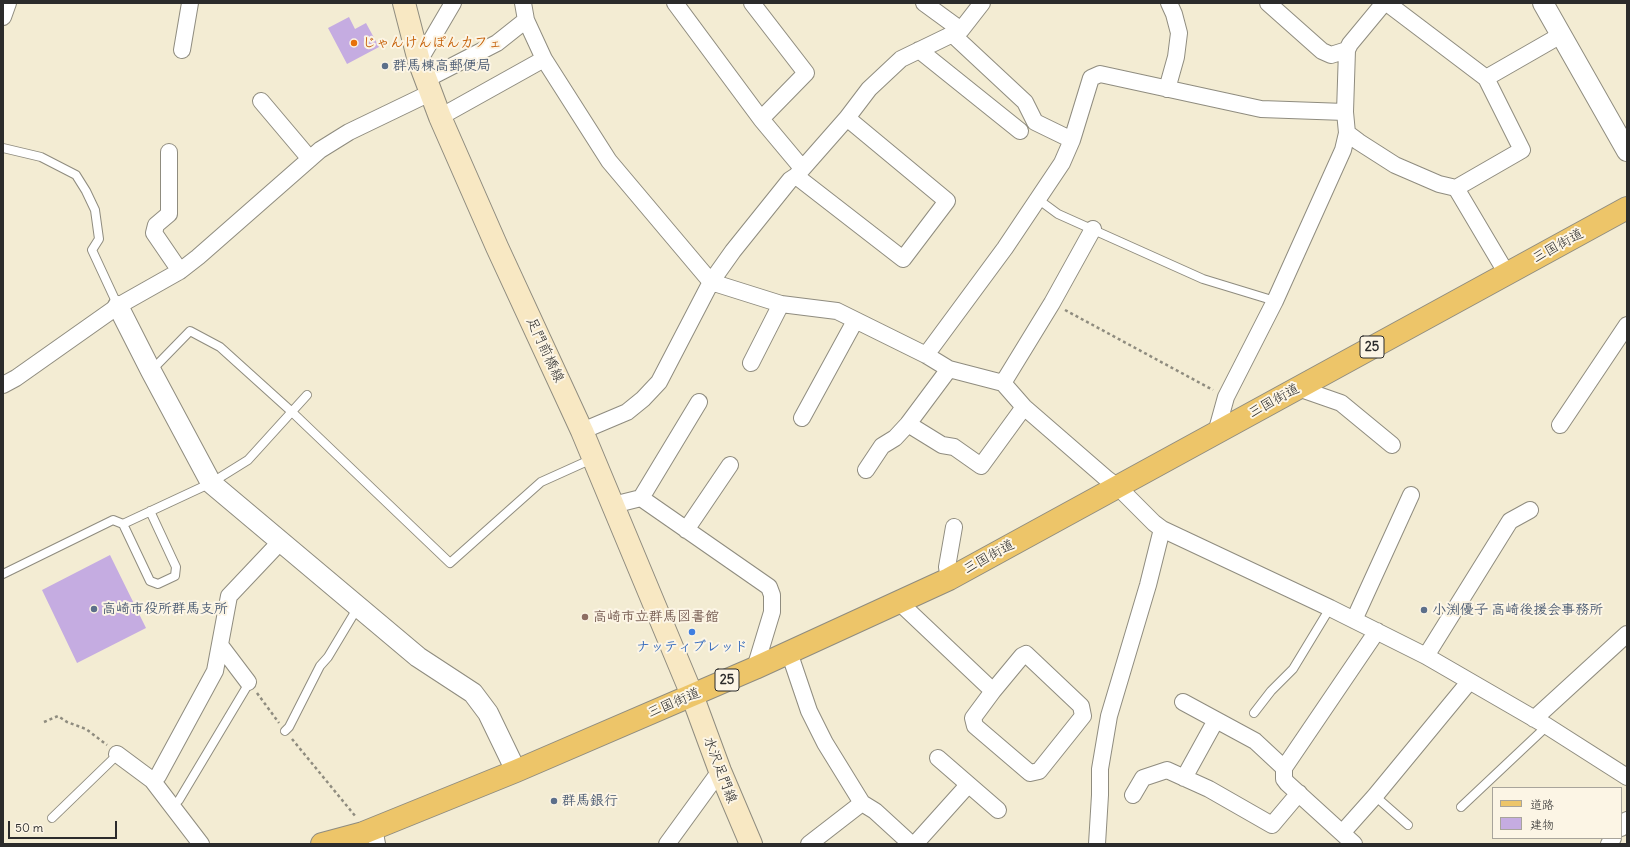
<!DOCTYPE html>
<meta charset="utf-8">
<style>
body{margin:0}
#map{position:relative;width:1630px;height:847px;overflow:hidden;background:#f3ecd3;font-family:Delius,"Klee One",sans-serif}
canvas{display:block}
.frame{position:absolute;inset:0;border:4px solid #2b2b2b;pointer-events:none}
.legend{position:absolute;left:1492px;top:787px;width:130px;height:52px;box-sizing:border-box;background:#fcf5e5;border:1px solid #a8a49b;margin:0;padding:5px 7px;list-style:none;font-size:12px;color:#2b2b2b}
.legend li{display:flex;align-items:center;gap:8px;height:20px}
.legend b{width:20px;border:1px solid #a8a49b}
.scale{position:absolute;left:8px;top:821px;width:109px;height:18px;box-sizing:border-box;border:2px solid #2b2b2b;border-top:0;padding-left:5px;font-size:12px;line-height:14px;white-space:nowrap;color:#2b2b2b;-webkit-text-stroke:3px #fcf5e5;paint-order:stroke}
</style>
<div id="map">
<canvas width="1630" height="847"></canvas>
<div class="frame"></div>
<ul class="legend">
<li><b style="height:5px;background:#edc569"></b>道路</li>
<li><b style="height:11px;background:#c5ace1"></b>建物</li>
</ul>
<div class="scale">50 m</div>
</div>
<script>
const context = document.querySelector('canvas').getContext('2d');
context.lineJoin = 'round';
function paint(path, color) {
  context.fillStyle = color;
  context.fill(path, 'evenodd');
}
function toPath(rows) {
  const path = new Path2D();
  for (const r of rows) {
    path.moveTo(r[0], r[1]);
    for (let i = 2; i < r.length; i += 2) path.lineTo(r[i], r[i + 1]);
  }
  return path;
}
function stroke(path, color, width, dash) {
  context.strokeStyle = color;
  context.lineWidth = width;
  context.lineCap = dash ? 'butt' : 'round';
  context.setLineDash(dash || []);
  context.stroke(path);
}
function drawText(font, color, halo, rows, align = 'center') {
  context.font = font + ' Delius,"Klee One",sans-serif';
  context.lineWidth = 4;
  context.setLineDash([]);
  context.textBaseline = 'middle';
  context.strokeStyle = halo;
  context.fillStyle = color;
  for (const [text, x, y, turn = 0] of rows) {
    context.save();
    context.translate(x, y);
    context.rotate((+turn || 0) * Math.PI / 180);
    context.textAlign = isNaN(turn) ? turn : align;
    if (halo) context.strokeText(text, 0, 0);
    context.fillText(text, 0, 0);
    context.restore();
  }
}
const building = toPath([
 [349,17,355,29,366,23,379,47,347,64,328,28],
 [110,555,146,628,77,663,42,590]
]);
const path = toPath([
 [1065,310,1213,390],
 [257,693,279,723],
 [44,722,58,716,67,722,86,729,107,745],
 [292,739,356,817]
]);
const service = toPath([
 [3,148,41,157,76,175,86,191,95,210,99,239,92,250,118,306],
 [1039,200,1058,214,1203,279,1275,301],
 [151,371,190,331,220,347,292,412,450,563,541,482,592,459],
 [123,524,150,581,158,584,175,576,176,567,150,511],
 [3,574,113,520,123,524,211,483,248,460,307,395],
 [1254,713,1271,691,1293,669,1330,608],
 [285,731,289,727,320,666,328,657,358,607],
 [1375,796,1408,825],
 [173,806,179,800,246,688,248,682],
 [1461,807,1547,726],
 [52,818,112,760,117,754]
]);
const minor = toPath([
 [523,3,526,20,544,59,609,161,711,282,781,304,837,311,926,355,949,369,1003,383,1024,407,1107,479,1118,487,1154,523,1162,529,1330,608,1426,656,1547,726,1627,777],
 [675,3,761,119,802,168],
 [752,3,806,73,761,119],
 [924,3,961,30],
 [1268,3,1322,51,1331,55,1347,50],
 [3,17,8,3],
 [952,34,1025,102,1035,122,1072,140],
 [182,50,190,3],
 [919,50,1020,131],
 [419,61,453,3],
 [1486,78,1561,35],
 [425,80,497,43,526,20],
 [1167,89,1176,57,1179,33,1174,14,1169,3],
 [261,101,310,159],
 [440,117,544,59],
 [1347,133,1359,142,1395,165,1439,184,1456,188,1522,150,1486,78,1387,3],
 [169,152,169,214,156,225,154,233,180,271],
 [796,176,903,259,947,201,847,118],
 [1456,188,1507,274],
 [926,355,1005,248,1062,163,1072,140,1091,78,1100,74,1261,109,1345,112],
 [751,363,781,304],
 [1003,383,1052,303,1093,229],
 [3,385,16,378,118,306,180,271,198,257,320,150,349,132,430,93],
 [1298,388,1341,403,1392,445],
 [802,418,855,321],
 [908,424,942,445,954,447,981,466,1024,407],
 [1560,425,1627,325],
 [582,431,627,412,643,399,659,382,711,282,733,251,790,180,796,176,847,118,869,89,901,59,961,30,982,3],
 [1216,433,1226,397,1275,301,1343,150,1347,133,1345,112,1347,50,1350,44,1384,3],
 [866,470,882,446,895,438,908,424,949,369],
 [641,498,699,402],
 [613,505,641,498,769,587,772,595,772,612,755,668],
 [686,530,730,465],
 [949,579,947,567,954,527],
 [900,603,993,691,1022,656,1026,654,1081,706,1083,716,1039,771,1030,773,975,726,973,718,993,691],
 [1354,620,1411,495],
 [220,645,248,682],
 [789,652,809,711,825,743,862,803,875,811,911,844],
 [1426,656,1510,521,1530,510],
 [1183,702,1255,741,1284,768],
 [1534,719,1627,634],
 [117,754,152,780,201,844],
 [938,758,998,810],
 [1184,778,1216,720],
 [152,780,158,776,215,671,229,596,281,541],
 [1133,795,1143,778,1167,770,1209,789,1272,825,1299,793],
 [374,828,377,844],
 [1621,828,1627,820],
 [1342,833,1375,796,1469,682],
 [667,844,720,771],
 [809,844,862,803],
 [915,844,968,785],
 [1097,844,1100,795,1100,769,1109,716,1148,585,1162,529],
 [1354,844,1287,783,1284,779,1284,768,1377,631],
 [1609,844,1613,838]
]);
const tertiary = toPath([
 [1543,3,1627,151],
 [118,306,151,371,211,483,418,657,473,693,488,713,516,771]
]);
const secondary = toPath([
 [404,3,419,61,440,117,497,247,582,431,692,695,720,771,751,844]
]);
const primary = toPath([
 [322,844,363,833,516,771,755,668,949,579,1627,208]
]);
const markers = [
 [354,43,4,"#e8710a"],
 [385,66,4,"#5c6f8a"],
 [94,609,4,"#5c6f8a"],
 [1424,610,4,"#5c6f8a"],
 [585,617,4,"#8d6e63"],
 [692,632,4,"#3f7fe0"],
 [554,801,4,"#5c6f8a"]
];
const shields = [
 [1372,347,24],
 [727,680,24]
];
const shieldNames = [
 ["25",1372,347],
 ["25",727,680]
];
const foodNames = [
 ["じゃんけんぽんカフェ",362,43]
];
const serviceNames = [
 ["群馬棟高郵便局",393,66],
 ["高崎市役所群馬支所",102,609],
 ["小渕優子 高崎後援会事務所",1432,610],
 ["群馬銀行",562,801]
];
const streetNames = [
 ["三国街道",1558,246,-29],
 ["足門前橋線",545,350,65],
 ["三国街道",1274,401,-29],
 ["三国街道",989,557,-29],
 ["三国街道",674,703,-23],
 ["水沢足門線",720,770,69]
];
const educationNames = [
 ["高崎市立群馬図書館",593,617]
];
const shopNames = [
 ["ナッティブレッド",692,647]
];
paint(building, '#c5ace1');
stroke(service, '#8f8c7f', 10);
stroke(minor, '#8f8c7f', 18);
stroke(tertiary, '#8f8c7f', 22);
stroke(secondary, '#8f8c7f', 24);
stroke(primary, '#8f8c7f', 24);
stroke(path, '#8f8c7f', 2.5, [3, 3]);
stroke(service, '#fff', 8);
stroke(minor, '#fff', 16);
stroke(tertiary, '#fff', 20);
stroke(secondary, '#f8e8c3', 22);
stroke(primary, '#edc569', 22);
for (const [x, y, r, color] of markers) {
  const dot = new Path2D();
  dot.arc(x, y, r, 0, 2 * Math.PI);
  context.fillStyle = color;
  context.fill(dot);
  stroke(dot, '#fcf5e5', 1.5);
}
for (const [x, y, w] of shields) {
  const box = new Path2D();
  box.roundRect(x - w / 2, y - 11, w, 22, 3);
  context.fillStyle = '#fcf5e5';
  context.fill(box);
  stroke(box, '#2b2b2b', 1);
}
drawText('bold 13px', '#2b2b2b', null, shieldNames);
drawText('bold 14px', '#c56008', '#fcf5e5', foodNames, 'left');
drawText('bold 14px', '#4e5e75', '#fcf5e5', serviceNames, 'left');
drawText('14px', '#2b2b2b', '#fcf5e5', streetNames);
drawText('bold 14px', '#785e54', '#fcf5e5', educationNames, 'left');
drawText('bold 14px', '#366cbe', '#fcf5e5', shopNames);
</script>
